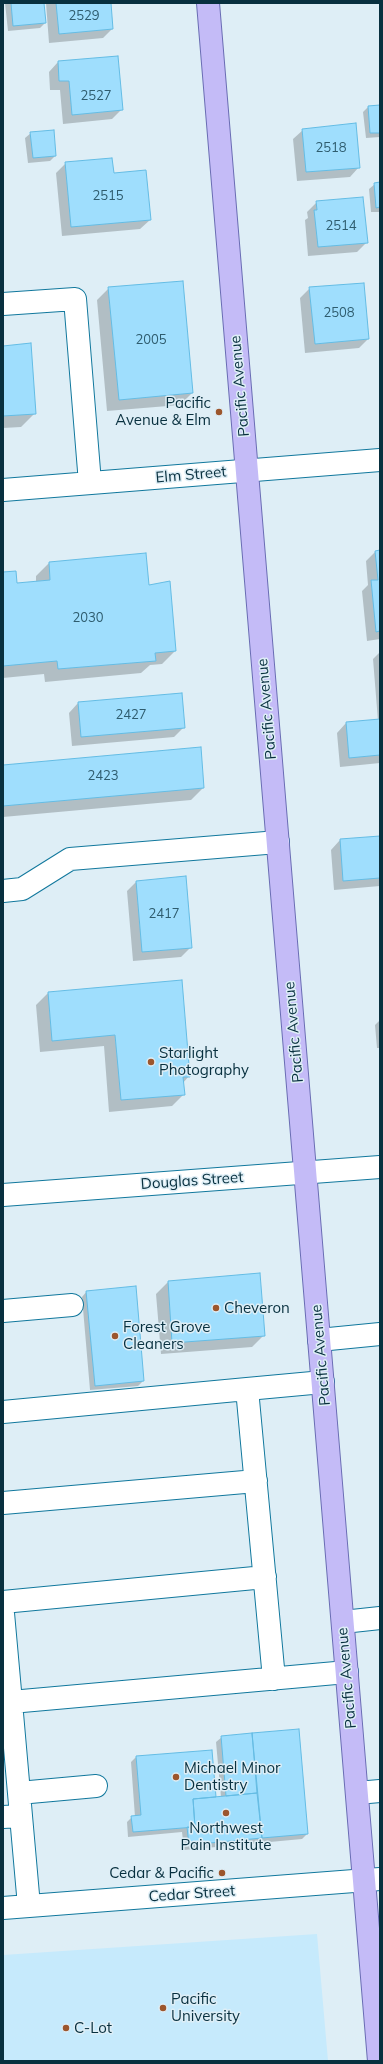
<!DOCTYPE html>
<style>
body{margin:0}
#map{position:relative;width:383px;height:2064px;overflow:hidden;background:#deeef6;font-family:Mulish,sans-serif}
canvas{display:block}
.frame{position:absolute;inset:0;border:4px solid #08303f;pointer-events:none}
</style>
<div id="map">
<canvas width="383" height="2064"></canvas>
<div class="frame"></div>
</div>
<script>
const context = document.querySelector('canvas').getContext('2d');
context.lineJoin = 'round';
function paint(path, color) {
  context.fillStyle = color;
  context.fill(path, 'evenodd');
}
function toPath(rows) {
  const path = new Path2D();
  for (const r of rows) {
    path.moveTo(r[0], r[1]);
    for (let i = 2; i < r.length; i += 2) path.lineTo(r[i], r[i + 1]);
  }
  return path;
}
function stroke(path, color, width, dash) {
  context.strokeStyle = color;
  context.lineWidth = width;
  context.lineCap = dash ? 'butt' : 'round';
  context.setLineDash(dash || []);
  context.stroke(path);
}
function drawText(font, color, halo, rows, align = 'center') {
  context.font = font + ' Mulish,sans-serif';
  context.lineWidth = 3;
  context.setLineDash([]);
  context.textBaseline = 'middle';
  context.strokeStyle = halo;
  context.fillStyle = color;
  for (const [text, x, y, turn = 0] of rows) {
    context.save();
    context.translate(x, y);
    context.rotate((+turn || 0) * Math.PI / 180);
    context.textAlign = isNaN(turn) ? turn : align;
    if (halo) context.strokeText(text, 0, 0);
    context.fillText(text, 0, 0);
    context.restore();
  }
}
const built = toPath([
 [317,1934,328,2061,3,2061,3,1955]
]);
const shadow = toPath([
 [5,3,43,3,45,23,40,28,8,31],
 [46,3,110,3,112,29,103,38,49,43],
 [58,62,122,109,112,119,63,124,60,90,50,90,49,72],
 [380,106,380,137,366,138,363,112,368,107],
 [303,130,359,167,350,177,297,181,293,139],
 [31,133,55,156,50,161,28,163,25,138],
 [66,163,113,174,150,220,140,229,62,236,56,173],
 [380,183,380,212,371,212,369,189,375,184],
 [317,202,367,242,357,252,308,256,305,220,308,218,307,212],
 [109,288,192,393,180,405,107,411,97,300],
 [310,288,368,339,359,348,305,353,300,298],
 [3,347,35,413,21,427,3,428],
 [380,551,380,639,367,641,362,591,368,585,366,561,375,552],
 [145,554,148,586,175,651,162,664,150,665,141,673,45,682,44,674,3,678,3,573,16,584,36,582,36,576,49,563],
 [380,652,380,763,340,767,337,733,346,723,378,721,373,659],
 [78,703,184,727,174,737,72,746,69,713],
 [3,766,203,788,191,800,3,817],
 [380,837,380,886,334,890,331,850,340,840],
 [136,882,191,947,181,957,133,961,127,891],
 [48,993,189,1076,183,1083,184,1094,172,1106,109,1112,104,1046,40,1052,36,1005],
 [380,1020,380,1048,377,1048,375,1025],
 [168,1282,264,1335,252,1347,161,1354,156,1294],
 [87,1291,143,1381,138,1386,90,1390,82,1297],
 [298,1730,307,1834,302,1839,184,1850,182,1832,128,1837,127,1822,132,1817,135,1817,131,1762,136,1757,215,1798,221,1797,216,1742,222,1737]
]);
const building = toPath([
 [11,3,44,3,46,23,13,26,11,3],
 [56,3,111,3,113,29,59,34,56,3],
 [118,56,123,110,72,115,69,81,59,81,58,61,118,56],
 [380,105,380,133,370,133,368,106,380,105],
 [356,123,360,168,306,172,302,129,356,123],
 [54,130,56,156,33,158,30,132,54,130],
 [112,158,114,173,146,170,151,220,71,227,65,162,112,158],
 [380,182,380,207,376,208,374,183,380,182],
 [363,197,368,243,318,247,314,210,317,210,316,201,363,197],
 [183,281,193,393,119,400,108,287,183,281],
 [364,283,369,339,315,344,309,287,364,283],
 [31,343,36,414,3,416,3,346,31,343],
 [380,550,380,631,376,632,371,580,378,580,375,551,380,550],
 [146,553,149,585,170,581,176,651,155,653,156,661,58,669,57,661,3,666,3,572,16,571,17,583,50,580,49,562,146,553],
 [182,693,185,728,81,737,78,702,182,693],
 [380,719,380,755,349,758,346,722,380,719],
 [201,747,204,788,3,806,3,765,201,747],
 [380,836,380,878,343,881,340,839,380,836],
 [186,876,192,948,142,952,136,881,186,876],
 [182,980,190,1077,183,1077,185,1095,121,1100,115,1035,52,1041,48,992,182,980],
 [260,1273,265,1336,172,1343,168,1281,260,1273],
 [136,1286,144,1381,95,1386,86,1291,136,1286],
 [299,1729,308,1834,262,1838,252,1733,299,1729],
 [252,1733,257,1793,226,1796,221,1736,252,1733],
 [212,1750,216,1797,193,1799,195,1827,133,1832,131,1816,141,1815,136,1756,212,1750],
 [257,1793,262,1838,189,1845,187,1827,195,1827,193,1799,257,1793]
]);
const minor = toPath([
 [3,304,75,299,90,483],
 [3,490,380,460],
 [3,891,22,889,70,859,278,842],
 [3,1195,380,1167],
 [3,1311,72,1305],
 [319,1340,380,1334],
 [247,1389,323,1382],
 [3,1412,247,1389,274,1679],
 [3,1503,256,1481],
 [3,1602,265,1577],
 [3,1613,11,1702,347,1672],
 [343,1622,380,1618],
 [19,1793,96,1786],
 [357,1793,380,1791],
 [21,1816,29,1906],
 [3,1817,21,1816,11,1702],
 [3,1908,380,1879]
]);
const major = toPath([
 [208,3,379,2061]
]);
const markers = [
 [219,412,4,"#9c562d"],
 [151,1062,4,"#9c562d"],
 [216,1308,4,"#9c562d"],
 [115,1336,4,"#9c562d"],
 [176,1777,4,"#9c562d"],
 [226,1813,4,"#9c562d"],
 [222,1873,4,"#9c562d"],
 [163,2008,4,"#9c562d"],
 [66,2028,4,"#9c562d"]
];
const numberNames = [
 ["2529",84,16],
 ["2527",96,96],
 ["2518",331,148],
 ["2515",108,196],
 ["2514",341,226],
 ["2508",339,313],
 ["2005",151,340],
 ["2030",88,618],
 ["2427",131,715],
 ["2423",103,776],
 ["2417",164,914]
];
const streetNames = [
 ["Pacific Avenue",240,386,-95],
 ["Elm Street",191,475,-5],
 ["Pacific Avenue",267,709,-95],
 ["Pacific Avenue",294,1032,-95],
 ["Douglas Street",192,1181,-4],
 ["Pacific Avenue",321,1355,-95],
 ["Pacific Avenue",347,1678,-95],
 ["Cedar Street",192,1894,-4]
];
const poiNames = [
 ["Pacific",211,403,"right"],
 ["Avenue & Elm",211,420,"right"],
 ["Starlight",159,1053],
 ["Photography",159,1070],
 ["Cheveron",224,1308],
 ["Forest Grove",123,1327],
 ["Cleaners",123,1344],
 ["Michael Minor",184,1768],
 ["Dentistry",184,1785],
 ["Northwest",226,1828,"center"],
 ["Pain Institute",226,1845,"center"],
 ["Cedar & Pacific",214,1873,"right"],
 ["Pacific",171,1999],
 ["University",171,2016],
 ["C-Lot",74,2028]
];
paint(built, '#c6eafc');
paint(shadow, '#0003');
paint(building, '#9fdefd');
stroke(building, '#64bce4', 1);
stroke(minor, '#11789d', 24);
stroke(major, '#696cb3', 24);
stroke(minor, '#fff', 22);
stroke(major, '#c4bbf7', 22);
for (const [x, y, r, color] of markers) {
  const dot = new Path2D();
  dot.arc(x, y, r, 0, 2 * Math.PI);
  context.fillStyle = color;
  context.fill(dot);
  stroke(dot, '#deeef6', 1.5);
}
drawText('13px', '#2e5c6e', null, numberNames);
drawText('15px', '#08303f', '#deeef6', streetNames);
drawText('15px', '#08303f', '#deeef6', poiNames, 'left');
</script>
